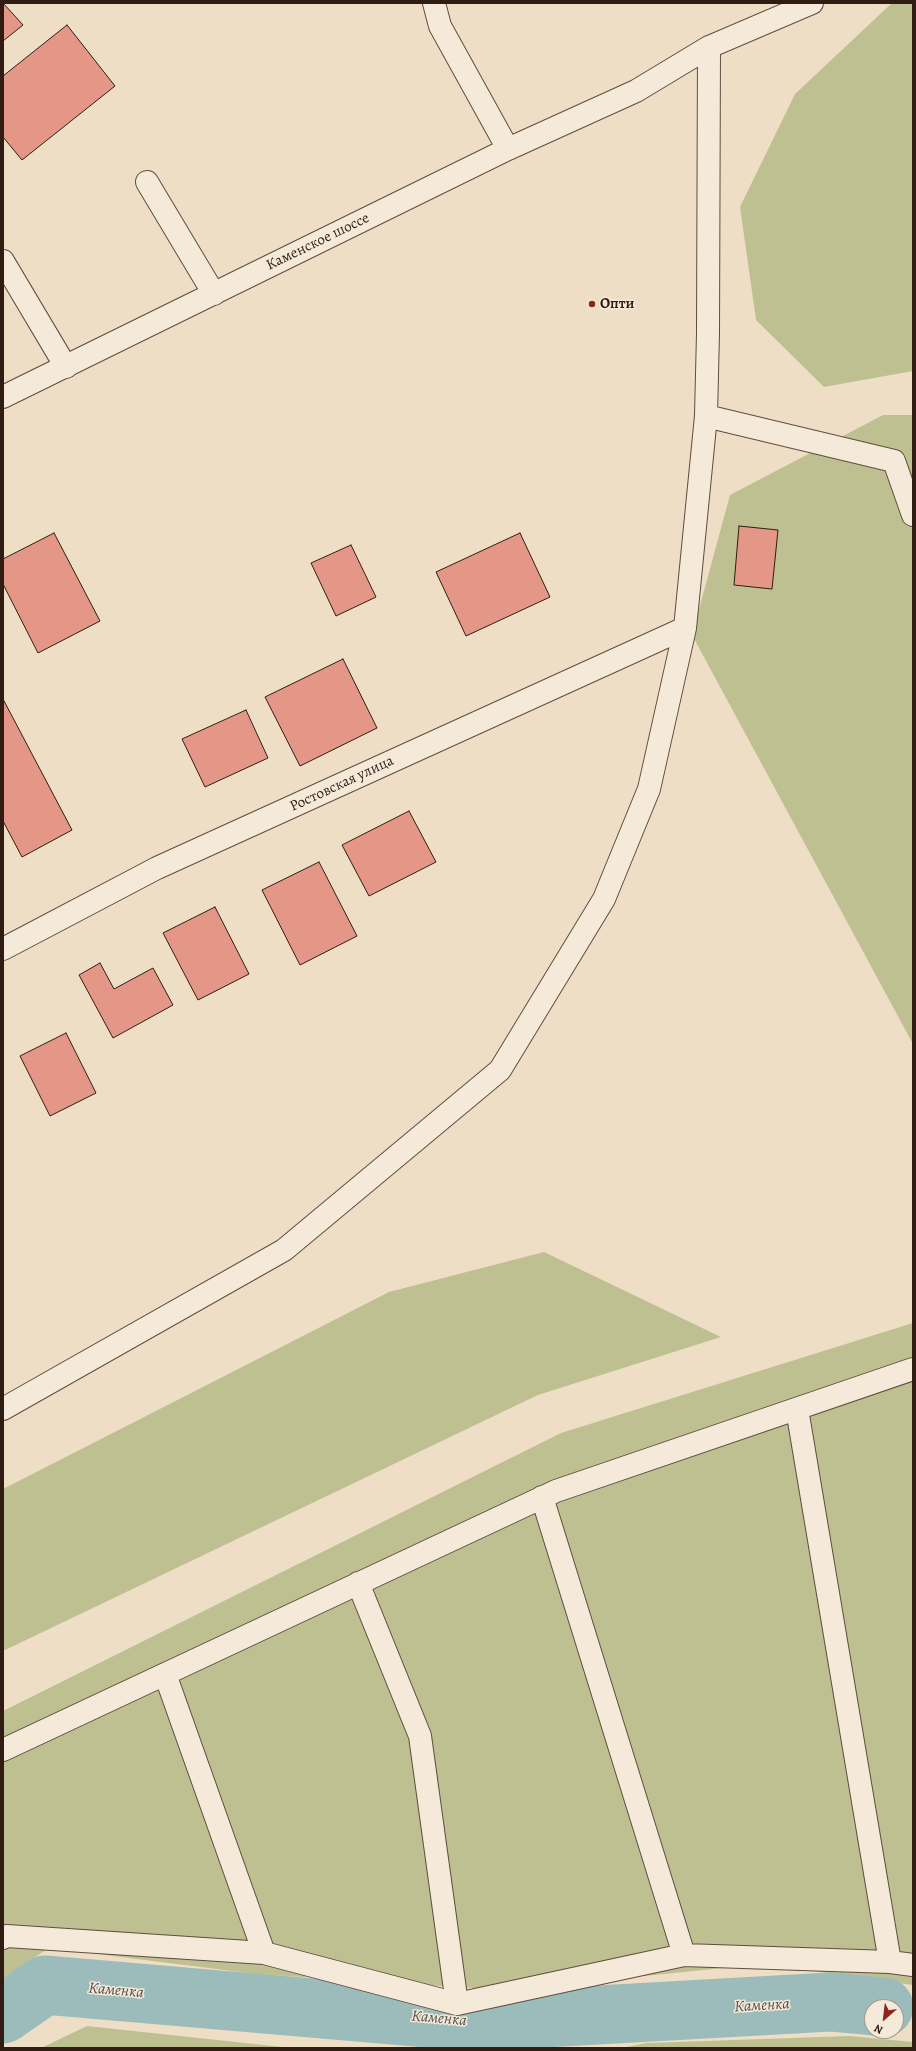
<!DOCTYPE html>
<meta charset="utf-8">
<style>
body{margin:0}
#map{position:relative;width:916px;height:2051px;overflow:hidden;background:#efdec6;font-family:Alegreya,serif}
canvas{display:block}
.frame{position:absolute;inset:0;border:4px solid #311c13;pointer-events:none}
.north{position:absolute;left:864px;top:1999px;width:40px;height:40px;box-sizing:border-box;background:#f5eada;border:1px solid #a7988a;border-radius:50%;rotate:208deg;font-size:11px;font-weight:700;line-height:16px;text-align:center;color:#311c13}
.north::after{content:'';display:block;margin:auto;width:14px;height:18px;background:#8f2418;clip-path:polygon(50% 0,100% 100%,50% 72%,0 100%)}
</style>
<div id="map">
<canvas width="916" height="2051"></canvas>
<div class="frame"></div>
<div class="north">N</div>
</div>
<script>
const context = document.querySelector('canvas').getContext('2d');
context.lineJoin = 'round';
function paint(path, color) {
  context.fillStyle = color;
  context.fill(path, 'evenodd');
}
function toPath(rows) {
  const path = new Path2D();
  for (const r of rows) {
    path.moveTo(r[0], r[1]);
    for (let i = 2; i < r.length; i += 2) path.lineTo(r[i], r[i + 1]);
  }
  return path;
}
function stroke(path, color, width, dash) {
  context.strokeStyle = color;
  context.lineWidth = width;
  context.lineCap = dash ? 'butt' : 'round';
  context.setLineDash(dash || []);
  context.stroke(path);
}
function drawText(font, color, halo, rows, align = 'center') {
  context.font = font + ' Alegreya,serif';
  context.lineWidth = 3;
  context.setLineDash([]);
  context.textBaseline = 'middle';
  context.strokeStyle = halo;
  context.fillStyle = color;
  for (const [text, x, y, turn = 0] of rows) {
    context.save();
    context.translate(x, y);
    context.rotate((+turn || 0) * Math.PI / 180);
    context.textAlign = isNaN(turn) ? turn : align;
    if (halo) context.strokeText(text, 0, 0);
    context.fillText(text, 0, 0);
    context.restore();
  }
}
const green = toPath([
 [892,3,913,3,913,371,824,387,756,320,740,207,795,94],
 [883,415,913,415,913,1044,692,635,730,495],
 [544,1252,721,1337,538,1395,3,1651,3,1489,389,1292],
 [913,1323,913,1985,763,1964,505,1990,256,1974,49,1948,3,1978,3,1711,561,1433],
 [87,2026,292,2048,41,2048],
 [850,2036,913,2042,913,2048,621,2048,646,2043]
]);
const river = toPath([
 [3,2014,45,1985,473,2022,830,2002,884,2007]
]);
const building = toPath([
 [3,3,23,25,3,41,3,3],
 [67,25,115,86,22,160,3,137,3,76,67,25],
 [739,526,778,530,772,589,734,585,739,526],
 [54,533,100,621,38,653,3,584,3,559,54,533],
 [520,533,550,597,466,636,436,572,520,533],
 [351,545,376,597,336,616,311,563,351,545],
 [343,659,377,728,300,766,265,697,343,659],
 [3,699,72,830,22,857,3,821,3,699],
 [246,710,268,758,205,787,182,739,246,710],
 [409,811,436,862,369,896,342,845,409,811],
 [319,862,357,936,300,965,262,890,319,862],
 [215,907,249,974,198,1000,163,933,215,907],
 [100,963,114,989,153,968,173,1005,113,1038,79,975,100,963],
 [66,1033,96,1093,50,1116,20,1056,66,1033]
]);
const minor = toPath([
 [434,3,440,26,508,149],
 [147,182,214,294],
 [3,261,66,367],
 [3,397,508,149,636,91,709,47,812,3],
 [706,416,894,461,913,515],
 [3,949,157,868,685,628],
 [3,1409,284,1250,500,1070,604,899,649,789,685,628,706,416,708,333,709,47],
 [797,1409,890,1962],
 [542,1497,684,1955],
 [358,1583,420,1736,457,2004],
 [165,1674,264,1953],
 [3,1750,556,1491,913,1369],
 [3,1938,7,1936,264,1953,457,2004,684,1955,890,1962,913,1965]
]);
const markers = [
 [592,304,4,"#8f2418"]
];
const streetNames = [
 ["Каменское шоссе",318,242,-26],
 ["Ростовская улица",342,784,-25]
];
const poiNames = [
 ["Опти",600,304]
];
const waterNames = [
 ["Каменка",116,1991,5],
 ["Каменка",762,2006,-3],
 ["Каменка",439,2019,5]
];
paint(green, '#bfc091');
stroke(river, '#9cbbbb', 59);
paint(building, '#e49786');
stroke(building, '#311c13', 1);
stroke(minor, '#604c40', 24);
stroke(minor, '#f5eada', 22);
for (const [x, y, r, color] of markers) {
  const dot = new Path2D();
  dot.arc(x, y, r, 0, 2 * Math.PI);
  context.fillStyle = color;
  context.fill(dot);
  stroke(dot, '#f5eada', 1.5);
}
drawText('15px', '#311c13', '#f5eada', streetNames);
drawText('bold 15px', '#311c13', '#f5eada', poiNames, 'left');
drawText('italic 16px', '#514c45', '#f5eada', waterNames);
</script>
